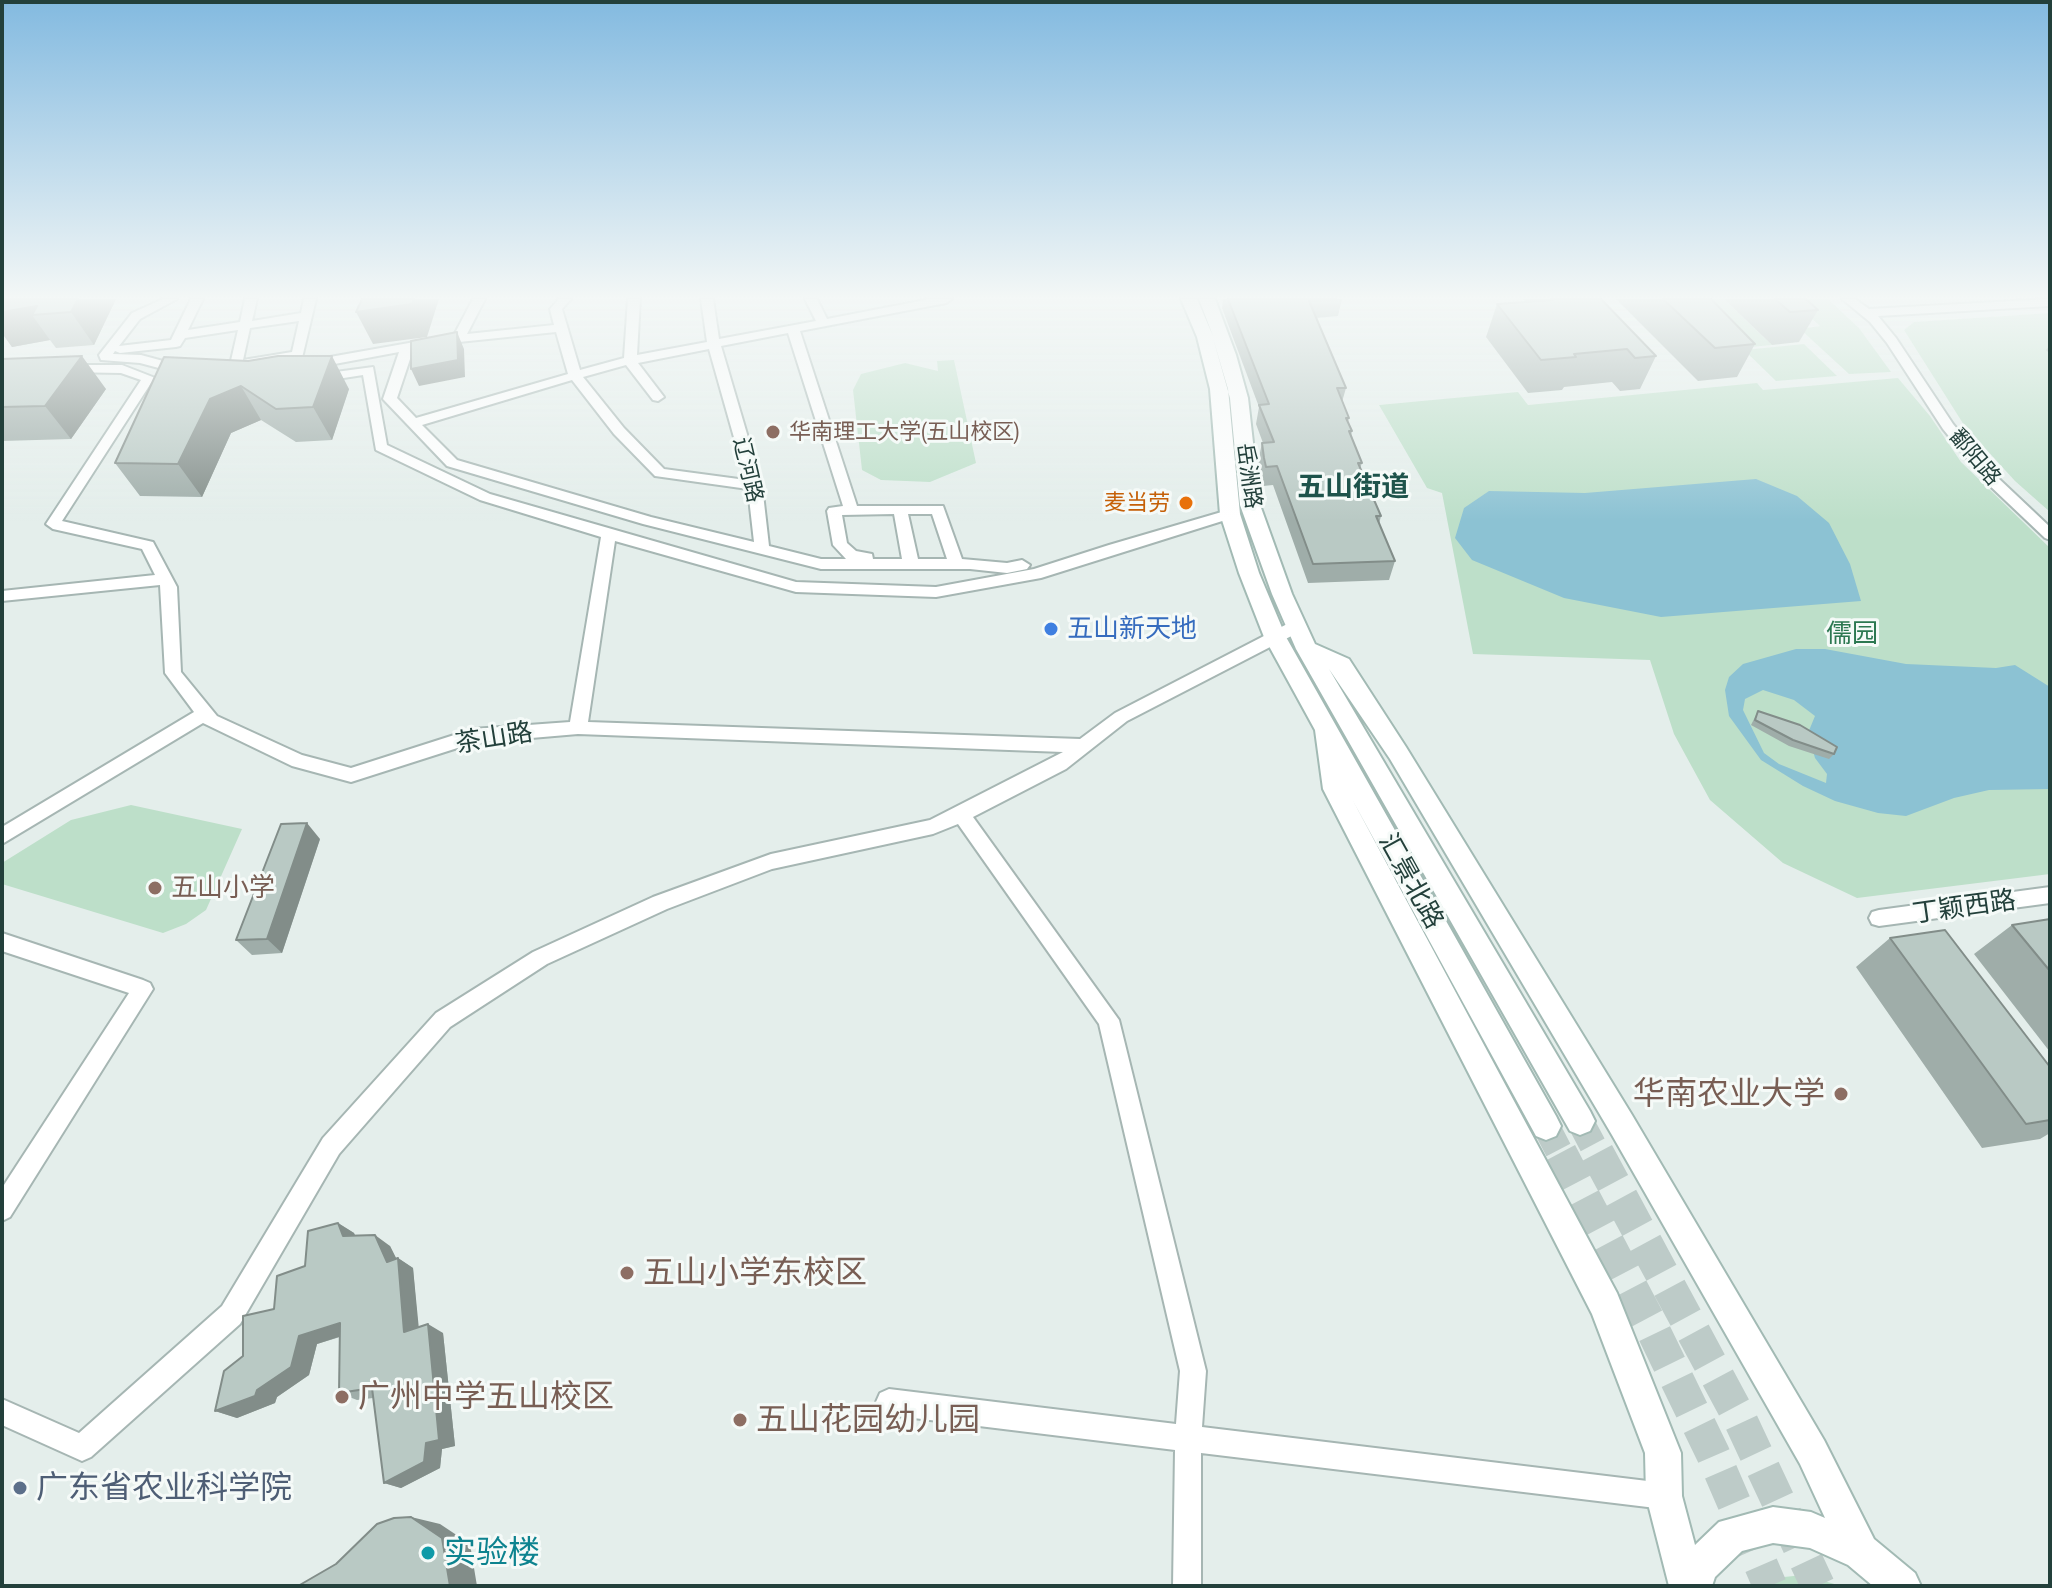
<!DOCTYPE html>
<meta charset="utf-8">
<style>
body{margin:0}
#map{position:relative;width:2052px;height:1588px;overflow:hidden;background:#e4eeeb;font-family:"Asap Condensed",sans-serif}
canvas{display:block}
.frame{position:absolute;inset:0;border:4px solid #23403b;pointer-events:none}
</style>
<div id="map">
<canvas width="2052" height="1588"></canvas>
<div class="frame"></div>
</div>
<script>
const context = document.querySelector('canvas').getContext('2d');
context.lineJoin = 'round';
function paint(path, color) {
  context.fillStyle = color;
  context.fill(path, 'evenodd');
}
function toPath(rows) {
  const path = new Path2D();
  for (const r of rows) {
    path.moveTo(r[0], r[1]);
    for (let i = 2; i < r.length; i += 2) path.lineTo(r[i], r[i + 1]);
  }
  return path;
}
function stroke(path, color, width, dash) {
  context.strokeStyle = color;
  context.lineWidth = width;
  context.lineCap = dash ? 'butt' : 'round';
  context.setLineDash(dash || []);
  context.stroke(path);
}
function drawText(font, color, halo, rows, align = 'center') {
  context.font = font + ' "Asap Condensed","Noto Sans SC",sans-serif';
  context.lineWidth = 6;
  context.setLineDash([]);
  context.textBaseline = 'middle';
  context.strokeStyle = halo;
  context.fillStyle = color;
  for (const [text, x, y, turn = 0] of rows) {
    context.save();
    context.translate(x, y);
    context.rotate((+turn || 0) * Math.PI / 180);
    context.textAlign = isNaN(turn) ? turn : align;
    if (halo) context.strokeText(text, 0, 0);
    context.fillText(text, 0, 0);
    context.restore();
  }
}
const green = toPath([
 [1690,299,1724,299,1772,345,1740,348],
 [1790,299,1828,299,1859,328,1891,372,1849,374,1800,329,1820,326],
 [2050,313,2050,512,2015,481,1964,425,1904,330,1914,322],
 [1804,344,1837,376,1776,381,1744,350],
 [954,360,976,463,930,482,881,480,862,470,853,390,861,374,905,363,938,371,937,361],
 [1898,378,1930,416,1961,462,2050,548,2050,874,1857,898,1783,863,1710,800,1674,734,1650,660,1473,654,1442,493,1427,488,1379,405,1518,392,1528,405,1757,383,1763,390],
 [131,805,242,829,206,910,186,924,163,933,2,884,2,863,71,820],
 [1804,1575,1841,1586,1763,1586,1774,1578]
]);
const water = toPath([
 [1756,479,1797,496,1829,523,1850,564,1861,601,1661,617,1564,598,1472,560,1455,538,1464,508,1489,491,1585,493],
 [1796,649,1825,649,1906,664,1996,668,2015,665,2050,687,2050,789,1989,790,1954,798,1906,816,1878,813,1835,801,1803,786,1761,760,1729,716,1725,690,1729,677,1743,664],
 [1763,690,1794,700,1815,716,1808,733,1815,758,1827,774,1826,783,1779,764,1764,753,1743,710,1745,699]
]);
const secondaryTunnelFar1 = toPath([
 [1580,1121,1598,1155],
 [1546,1126,1561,1155]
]);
const secondaryTunnel = toPath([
 [1560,1153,1651,1326,1713,1454,1770,1586],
 [1597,1153,1738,1415,1818,1586]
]);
const street = toPath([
 [163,299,177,299,140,319,119,346,171,340,191,299,203,299,188,330,240,322,245,299,257,299,252,321,301,313,304,299,316,299,302,358,232,368,230,365,238,330,185,338,180,346,176,347,120,353,115,351,113,354,141,355,189,368,189,374,185,375,140,363,101,360,99,355,132,313,163,299],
 [299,321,292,352,243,360,250,328,299,321],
 [473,299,485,299,467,334,554,325,550,309,559,299,571,299,562,309,580,370,624,358,628,299,640,299,637,355,707,342,701,299,713,299,719,339,816,321,805,299,817,299,827,319,930,299,952,299,946,303,800,331,857,506,943,506,962,559,1007,563,1022,560,1030,565,1027,569,1007,573,970,569,821,569,643,524,447,466,383,399,399,352,313,368,307,364,313,360,454,335,473,299],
 [556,332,568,374,416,418,397,398,413,350,459,342,556,332],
 [788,333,843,506,829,508,827,511,833,545,846,559,821,559,769,546,762,485,721,346,788,333],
 [709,349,746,480,664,469,624,428,583,377,626,365,653,400,658,401,664,397,638,363,709,349],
 [572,380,614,434,655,476,748,489,754,542,651,517,457,460,422,425,572,380],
 [894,514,902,559,873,559,872,554,856,551,847,543,842,515,894,514],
 [908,514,932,514,947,559,918,559,908,514],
 [1842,299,1855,299,1869,309,2050,299,2050,306,1878,316,1896,338,1953,424,1997,477,2050,527,2050,540,2045,538,1987,483,1943,429,1887,343,1870,322,1842,299],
 [69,365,122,365,163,381,157,385,151,383,62,521,153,542,177,587,181,672,217,716,302,755,351,768,473,729,570,722,601,537,480,500,376,450,363,375,318,382,313,381,313,375,373,367,387,445,490,494,796,582,936,587,1034,569,1109,545,1225,511,1235,511,1235,517,1041,578,936,597,796,592,615,541,588,722,1080,739,1115,713,1291,622,1303,622,1305,626,1303,630,1127,721,1066,769,973,817,1119,1020,1206,1371,1202,1427,1664,1483,1673,1487,1677,1496,1673,1505,1664,1509,1201,1453,1201,1586,1173,1586,1175,1450,889,1415,880,1411,876,1402,880,1393,889,1389,1176,1424,1180,1371,1099,1024,958,824,933,834,772,869,667,909,547,964,450,1027,339,1154,240,1324,91,1457,82,1461,2,1425,2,1399,79,1433,222,1306,323,1138,436,1013,533,952,653,897,771,854,930,820,1063,752,578,734,473,743,351,782,292,766,203,723,2,844,2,827,194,712,165,673,160,585,2,601,2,591,155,575,142,549,53,529,46,524,141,380,121,373,65,372,65,366,69,365],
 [2050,887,2050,903,1879,926,1872,924,1869,918,1872,912,1879,910,2050,887],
 [2,933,143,980,150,983,153,989,10,1217,2,1221,2,1188,129,993,2,951,2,933]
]);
const secondary = toPath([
 [1181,299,1197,299,1213,336,1199,299,1215,299,1236,355,1248,398,1260,505,1292,594,1315,644,1349,659,1406,747,1632,1115,1824,1440,1874,1539,1915,1573,1921,1586,1873,1586,1848,1565,1810,1548,1773,1543,1742,1551,1715,1577,1712,1586,1669,1586,1646,1496,1645,1453,1592,1314,1323,789,1315,730,1264,637,1239,573,1220,514,1210,389,1197,337,1181,299],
 [1213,338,1230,398,1240,505,1272,594,1296,649,1570,1131,1580,1135,1590,1131,1595,1121,1590,1111,1329,669,1390,759,1612,1135,1800,1464,1825,1518,1811,1512,1773,1507,1719,1522,1695,1545,1682,1496,1681,1453,1617,1293,1352,799,1536,1136,1546,1140,1556,1136,1561,1126,1556,1116,1286,637,1259,573,1240,514,1228,389,1213,338]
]);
const wall = toPath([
 [2,299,116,299,94,345,56,348,50,340,12,347,2,333],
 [1223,299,1342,299,1338,316,1316,318,1346,388,1342,402,1349,418,1348,422,1352,431,1351,436,1362,463,1360,468,1381,516,1379,524,1395,561,1389,580,1308,583,1273,485,1263,486,1260,477,1258,462,1262,443,1263,443,1256,424,1259,407,1222,308],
 [1523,299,1601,299,1656,356,1640,389,1620,391,1612,382,1564,387,1562,390,1528,393,1486,337,1497,304,1526,302],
 [1616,299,1711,299,1755,344,1737,377,1698,381],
 [1724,299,1806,299,1818,310,1799,342,1772,345],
 [2050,345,2050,354,2046,350],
 [164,357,349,389,332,440,296,442,261,420,231,433,202,497,140,496,115,463],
 [2,359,106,389,71,439,2,441],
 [1758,711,1834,754,1829,759,1789,746,1751,725],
 [320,839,282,953,252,955,236,940],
 [2050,919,2050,1052,1974,954,2012,925],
 [1890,938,2050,1067,2050,1133,2040,1139,1982,1148,1856,967],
 [338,1223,354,1233,355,1236,390,1246,396,1258,398,1258,413,1268,418,1327,443,1333,455,1446,442,1449,440,1468,401,1488,384,1483,373,1398,357,1400,339,1393,340,1337,317,1344,309,1375,277,1397,275,1403,237,1418,215,1411,243,1356,274,1309]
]);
const shadedWall = toPath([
 [78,299,116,299,94,345,71,312],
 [414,299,439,299,427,337,373,344,356,312],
 [37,306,32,315,50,340,12,347,2,333,2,312],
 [457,332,464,349,465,377,419,386,411,369],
 [82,356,106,389,71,439,45,406],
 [332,356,349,389,332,440,313,407],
 [241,386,261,420,231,433,202,497,178,464,210,399],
 [307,823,320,839,282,953,267,939],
 [338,1223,354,1233,360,1247,343,1236],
 [375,1235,390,1246,398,1262,398,1258,413,1268,420,1340,404,1332],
 [340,1323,357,1331,317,1344,309,1375,277,1397,275,1403,237,1418,215,1411,257,1390,299,1336],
 [428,1324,443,1333,455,1446,442,1449,440,1468,401,1488,384,1483],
 [411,1517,440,1524,470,1544,477,1586,450,1586]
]);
const building = toPath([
 [2,299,78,299,71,312,32,315,37,306,2,312,2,299],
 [362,299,414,299,412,304,356,312,362,299],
 [1228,299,1336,299,1309,301,1346,388,1337,388,1349,418,1346,418,1352,431,1349,431,1362,463,1358,463,1381,516,1376,516,1395,561,1313,564,1277,466,1266,467,1264,458,1262,443,1274,442,1259,405,1269,404,1228,299],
 [1551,299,1601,299,1656,356,1635,358,1627,349,1574,354,1576,357,1541,360,1497,304,1553,300,1551,299],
 [1663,299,1711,299,1755,344,1715,348,1663,299],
 [1775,299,1806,299,1818,310,1790,312,1775,299],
 [457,332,458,360,411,369,411,341,457,332],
 [82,356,45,406,2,407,2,359,82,356],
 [278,356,332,356,313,407,276,409,241,386,210,399,178,464,115,463,164,357,248,361,278,356],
 [1758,711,1800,725,1837,747,1834,754,1793,740,1755,720,1758,711],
 [307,823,267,939,236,940,281,824,307,823],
 [2050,919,2050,971,2012,925,2050,919],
 [1945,930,2050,1067,2050,1120,2026,1124,1890,938,1945,930],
 [338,1223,343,1236,375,1235,387,1262,398,1258,404,1332,428,1324,439,1440,426,1443,424,1462,384,1483,372,1388,339,1393,340,1323,299,1336,291,1367,257,1390,255,1396,215,1411,224,1371,243,1356,243,1316,274,1309,277,1276,305,1266,308,1231,338,1223],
 [411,1517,442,1538,450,1586,298,1586,336,1564,377,1524,394,1518,411,1517]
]);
const markers = [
 [773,432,8,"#8d6e63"],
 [1186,503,8,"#e8710a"],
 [1051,629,8,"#3f7fe0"],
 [155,888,8,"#8d6e63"],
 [1841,1094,8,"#8d6e63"],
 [627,1273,8,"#8d6e63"],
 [342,1397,8,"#8d6e63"],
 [740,1420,8,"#8d6e63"],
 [20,1488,8,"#5c6f8a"],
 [428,1553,8,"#0f9aa8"]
];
const farEducationnames = [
 ["华南理工大学(五山校区)",789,432]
];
const farStreetnames = [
 ["鄱阳路",1975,457,50],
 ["辽河路",748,470,77],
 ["岳洲路",1249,476,82]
];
const farFoodnames = [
 ["麦当劳",1170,503]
];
const shopNames = [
 ["五山新天地",1067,629]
];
const parkNames = [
 ["儒园",1852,634]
];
const streetNames = [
 ["茶山路",494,738,-9],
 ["汇景北路",1411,881,61],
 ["丁颖西路",1964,907,-8]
];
const educationNames = [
 ["五山小学",171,888]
];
const farDistrictnames = [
 ["五山街道",1353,487]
];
const nearEducationnames = [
 ["华南农业大学",1825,1094,"right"],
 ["五山小学东校区",643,1273],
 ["广州中学五山校区",358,1397],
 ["五山花园幼儿园",756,1420]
];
const nearServicenames = [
 ["广东省农业科学院",36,1488]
];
const nearCulturenames = [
 ["实验楼",444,1553]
];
paint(green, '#bddfc9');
paint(water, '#8cc2d3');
stroke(secondaryTunnelFar1, '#bdcbc8', 27, [27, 13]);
stroke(secondaryTunnel, '#bdcbc8', 34, [34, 17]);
stroke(street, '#a6b6b3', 4);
stroke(secondary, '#a2bab4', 4);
paint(street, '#fff');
paint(secondary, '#fff');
paint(wall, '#9fada9');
paint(shadedWall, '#828d89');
paint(building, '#b9c9c4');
stroke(building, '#828d89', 2);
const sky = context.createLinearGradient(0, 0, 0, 521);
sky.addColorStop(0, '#83bae0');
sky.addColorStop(0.57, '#f3f7f6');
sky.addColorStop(1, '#f3f7f600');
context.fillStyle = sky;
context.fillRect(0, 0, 2052, 521);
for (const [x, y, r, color] of markers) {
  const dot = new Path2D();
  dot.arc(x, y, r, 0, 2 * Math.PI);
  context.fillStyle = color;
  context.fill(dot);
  stroke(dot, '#f5faf8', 3);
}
drawText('22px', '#785e54', '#f5faf8', farEducationnames, 'left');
drawText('22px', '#23403b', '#f5faf8', farStreetnames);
drawText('22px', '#c56008', '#f5faf8', farFoodnames, 'right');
drawText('26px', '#366cbe', '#f5faf8', shopNames, 'left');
drawText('26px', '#2c7851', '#f5faf8', parkNames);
drawText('26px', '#23403b', '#f5faf8', streetNames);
drawText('26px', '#785e54', '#f5faf8', educationNames, 'left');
drawText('bold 28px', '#1e534b', '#f5faf8', farDistrictnames);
drawText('32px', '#785e54', '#f5faf8', nearEducationnames, 'left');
drawText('32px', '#4e5e75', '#f5faf8', nearServicenames, 'left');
drawText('32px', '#0d838f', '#f5faf8', nearCulturenames, 'left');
</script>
